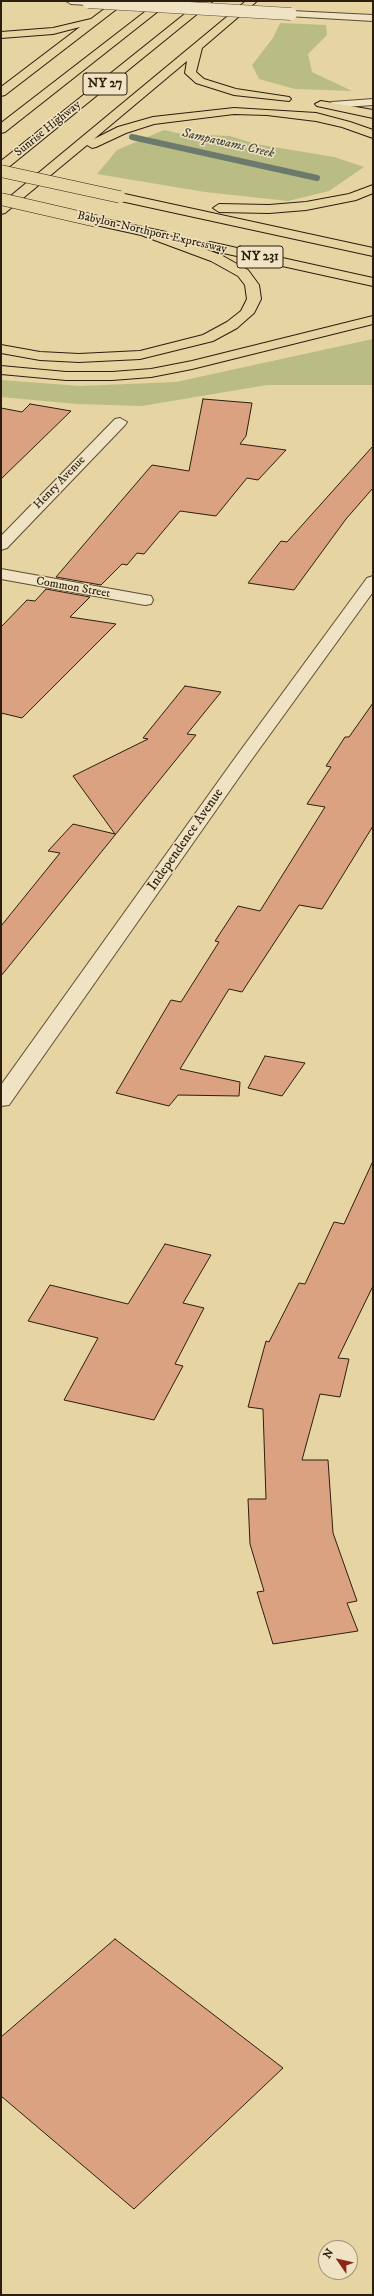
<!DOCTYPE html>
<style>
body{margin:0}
#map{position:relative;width:374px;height:2296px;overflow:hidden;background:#e7d4a3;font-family:"IM FELL DW Pica",serif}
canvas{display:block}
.frame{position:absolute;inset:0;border:2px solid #2c1e0f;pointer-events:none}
.north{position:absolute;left:318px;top:2240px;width:40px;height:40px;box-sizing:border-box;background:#efe3c3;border:1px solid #a1947b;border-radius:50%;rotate:304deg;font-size:11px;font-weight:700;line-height:16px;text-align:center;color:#2c1e0f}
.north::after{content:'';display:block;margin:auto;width:14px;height:18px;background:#8f2418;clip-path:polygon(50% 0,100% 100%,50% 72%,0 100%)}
</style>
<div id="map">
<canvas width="374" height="2296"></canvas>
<div class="frame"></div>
<div class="north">N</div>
</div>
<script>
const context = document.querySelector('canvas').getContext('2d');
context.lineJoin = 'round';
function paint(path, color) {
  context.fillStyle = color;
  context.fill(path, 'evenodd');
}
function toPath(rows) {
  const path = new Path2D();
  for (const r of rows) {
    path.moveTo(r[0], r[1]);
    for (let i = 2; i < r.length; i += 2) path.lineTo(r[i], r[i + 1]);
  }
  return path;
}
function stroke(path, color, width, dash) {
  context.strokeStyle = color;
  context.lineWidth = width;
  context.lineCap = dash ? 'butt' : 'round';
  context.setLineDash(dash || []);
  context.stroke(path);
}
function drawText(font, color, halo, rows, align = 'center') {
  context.font = font + ' "IM FELL DW Pica",serif';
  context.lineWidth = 3;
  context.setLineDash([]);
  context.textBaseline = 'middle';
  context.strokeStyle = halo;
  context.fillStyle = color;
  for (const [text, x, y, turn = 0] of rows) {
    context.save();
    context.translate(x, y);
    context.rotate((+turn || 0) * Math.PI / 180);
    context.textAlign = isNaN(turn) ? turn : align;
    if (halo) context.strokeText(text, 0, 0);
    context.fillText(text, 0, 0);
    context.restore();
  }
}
const green = toPath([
 [280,23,326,25,327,35,308,54,312,72,352,91,295,89,259,79,252,65,273,38],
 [164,130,182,134,230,136,256,144,334,157,364,167,329,191,288,201,205,192,97,174,117,150],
 [373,339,373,385,267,385,142,406,77,404,1,397,1,380,80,386,176,382]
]);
const stream = toPath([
 [132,137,317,178]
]);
const building = toPath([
 [203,399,252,403,246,436,240,444,286,450,258,480,247,478,216,516,180,511,144,554,137,553,127,565,122,564,101,585,56,577,152,465,189,471,203,399],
 [30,404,71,411,1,479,1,408,22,412,30,404],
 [373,446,373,488,346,519,294,590,248,583,281,541,287,542,373,446],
 [46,589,90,597,70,617,116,624,22,718,1,713,1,627,27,600,35,601,46,589],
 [185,686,221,692,187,734,196,735,1,976,1,926,60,853,48,851,73,824,115,834,73,776,148,739,143,738,185,686],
 [373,703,373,826,322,909,299,905,242,992,229,989,180,1069,240,1082,239,1096,178,1095,169,1106,116,1093,171,1000,181,1002,219,942,215,941,238,906,260,911,325,807,307,804,331,767,326,766,345,737,349,737,373,703],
 [265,1056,305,1063,282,1096,248,1088,265,1056],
 [373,1161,373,1286,338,1358,349,1359,340,1397,320,1394,302,1460,328,1460,333,1533,357,1601,347,1603,358,1631,273,1644,257,1592,264,1591,250,1544,248,1499,266,1499,263,1409,248,1407,266,1341,269,1342,299,1283,305,1284,334,1222,344,1224,373,1161],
 [165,1244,211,1255,183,1303,204,1308,175,1364,183,1366,154,1420,64,1400,98,1338,28,1321,50,1285,128,1304,165,1244],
 [115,1939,283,2068,134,2209,1,2096,1,2037,115,1939]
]);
const minor = toPath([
 [66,1,93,1,93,2,88,5,71,4,66,1],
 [291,11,373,15,373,21,287,16,287,12,291,11],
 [373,99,373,105,332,108,326,105,332,102,373,99],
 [120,418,127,422,125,425,7,548,1,550,1,536,115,419,120,418],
 [1,569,145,595,151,596,153,600,151,604,145,605,1,579,1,569],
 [373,576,373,592,247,766,9,1105,1,1106,1,1085,235,758,367,578,373,576]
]);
const major = toPath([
 [115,1,127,1,5,95,1,96,1,87,80,27,53,34,1,38,1,32,53,28,91,19,115,1],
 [246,1,257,1,202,48,196,72,204,79,236,89,289,97,291,99,289,101,234,95,196,83,185,73,187,61,94,139,118,127,153,117,234,108,316,113,350,122,373,130,373,138,342,127,316,121,267,115,234,114,154,124,126,133,96,147,92,148,87,145,5,213,1,214,1,204,246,1],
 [321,101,373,110,373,118,317,106,315,104,321,101],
 [373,185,373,193,356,200,306,210,269,213,219,212,213,208,219,204,269,205,306,202,349,194,373,185],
 [120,193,373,248,373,256,116,200,114,197,120,193],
 [96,217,166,232,167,235,221,255,248,270,259,285,261,299,254,313,237,328,213,341,140,359,79,362,40,360,1,353,1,345,40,352,79,354,140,351,203,335,227,322,241,311,247,299,245,285,238,276,211,261,141,235,91,224,90,221,96,217],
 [210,242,373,278,373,286,205,249,204,246,205,243,210,242],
 [373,316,373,324,192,369,151,377,112,380,66,380,1,374,1,366,66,372,112,372,151,369,192,361,373,316]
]);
const highway = toPath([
 [159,1,171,1,5,132,1,133,1,123,159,1],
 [201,1,213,1,5,170,1,171,1,161,201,1]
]);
const minorBridge = toPath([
 [88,2,291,14]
]);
const majorBridge = toPath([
 [1,171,120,197],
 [1,199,96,221]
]);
const farStreetnames = [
 ["Sunrise Highway",48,129,-39],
 ["Babylon-Northport Expressway",152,233,13],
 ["Henry Avenue",60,483,-46],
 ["Common Street",73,588,10]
];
const shields = [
 [105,84,44],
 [260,257,46]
];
const shieldNames = [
 ["NY 27",105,84],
 ["NY 231",260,257]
];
const farWaternames = [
 ["Sampawams Creek",228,144,13]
];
const streetNames = [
 ["Independence Avenue",186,840,-55]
];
paint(green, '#b9bc83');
stroke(stream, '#6c7a6d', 6);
paint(building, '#dba282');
stroke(building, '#2c1e0f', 1);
stroke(minor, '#5b4c34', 2);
stroke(major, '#2c1e0f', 2);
stroke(highway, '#2c1e0f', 2);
paint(minor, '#efe3c3');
paint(major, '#e7d4a3');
paint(highway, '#e7d4a3');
stroke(minorBridge, '#5b4c34', 13, []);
stroke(majorBridge, '#2c1e0f', 13, []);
stroke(minorBridge, '#efe3c3', 12);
stroke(majorBridge, '#e7d4a3', 12);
drawText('12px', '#2c1e0f', '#efe3c3', farStreetnames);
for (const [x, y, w] of shields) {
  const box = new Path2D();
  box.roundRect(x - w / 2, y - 11, w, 22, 3);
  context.fillStyle = '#efe3c3';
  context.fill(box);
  stroke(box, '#2c1e0f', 1);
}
drawText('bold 13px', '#2c1e0f', null, shieldNames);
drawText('italic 13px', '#4c4c3e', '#efe3c3', farWaternames);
drawText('14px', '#2c1e0f', '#efe3c3', streetNames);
</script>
